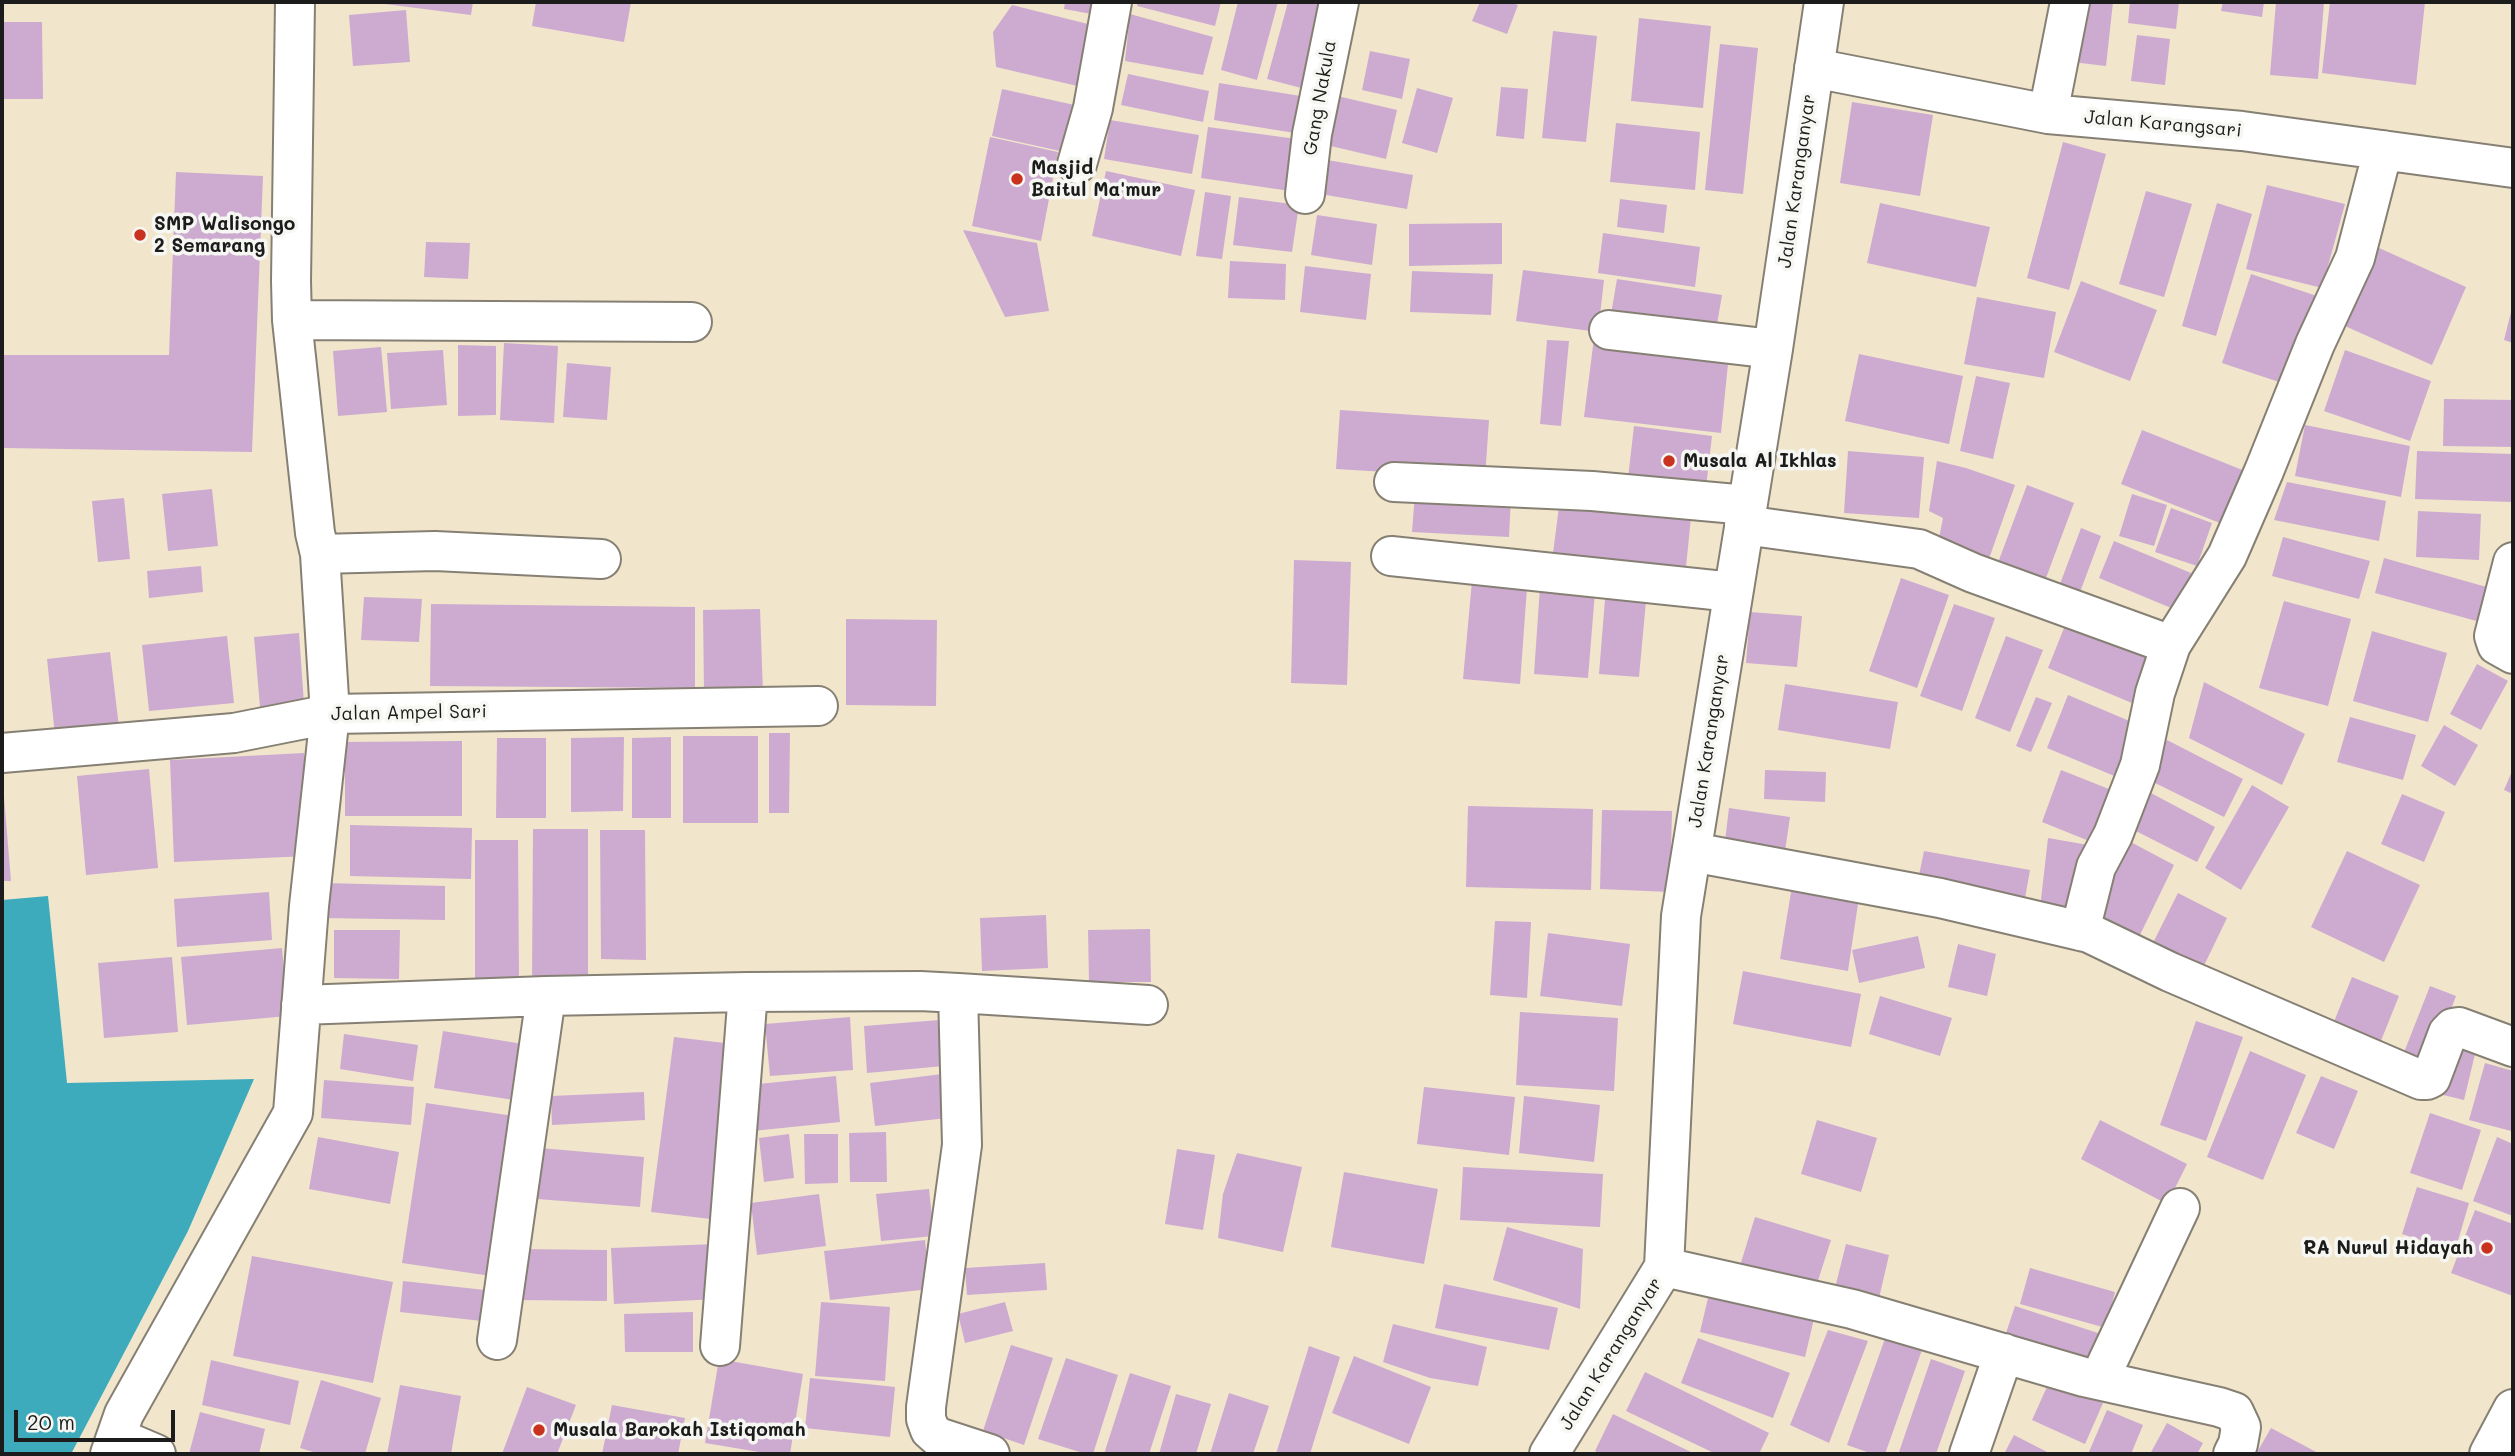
<!DOCTYPE html>
<style>
body{margin:0}
#map{position:relative;width:2515px;height:1456px;overflow:hidden;background:#f1e5cc;font-family:Mali,sans-serif}
canvas{display:block}
.frame{position:absolute;inset:0;border:4px solid #1c1c1c;pointer-events:none}
.scale{position:absolute;left:14px;top:1410px;width:161px;height:32px;box-sizing:border-box;border:4px solid #1c1c1c;border-top:0;padding-left:9px;font-size:21px;line-height:24px;white-space:nowrap;color:#1c1c1c;-webkit-text-stroke:5px #f6f6f2;paint-order:stroke}
</style>
<div id="map">
<canvas width="2515" height="1456"></canvas>
<div class="frame"></div>
<div class="scale">20 m</div>
</div>
<script>
const context = document.querySelector('canvas').getContext('2d');
context.lineJoin = 'round';
function paint(path, color) {
  context.fillStyle = color;
  context.fill(path, 'evenodd');
}
function toPath(rows) {
  const path = new Path2D();
  for (const r of rows) {
    path.moveTo(r[0], r[1]);
    for (let i = 2; i < r.length; i += 2) path.lineTo(r[i], r[i + 1]);
  }
  return path;
}
function stroke(path, color, width, dash) {
  context.strokeStyle = color;
  context.lineWidth = width;
  context.lineCap = dash ? 'butt' : 'round';
  context.setLineDash(dash || []);
  context.stroke(path);
}
function drawText(font, color, halo, rows, align = 'center') {
  context.font = font + ' Mali,sans-serif';
  context.lineWidth = 7;
  context.setLineDash([]);
  context.textBaseline = 'middle';
  context.strokeStyle = halo;
  context.fillStyle = color;
  for (const [text, x, y, turn = 0] of rows) {
    context.save();
    context.translate(x, y);
    context.rotate((+turn || 0) * Math.PI / 180);
    context.textAlign = isNaN(turn) ? turn : align;
    if (halo) context.strokeText(text, 0, 0);
    context.fillText(text, 0, 0);
    context.restore();
  }
}
const water = toPath([
 [48,896,67,1083,254,1079,188,1231,71,1454,2,1454,2,900]
]);
const building = toPath([
 [386,2,473,2,471,15,385,4],
 [536,2,631,2,624,42,532,26],
 [1065,2,1111,2,1108,17,1064,9],
 [1138,2,1221,2,1215,26,1137,6],
 [1238,2,1278,2,1257,80,1221,70],
 [1288,2,1332,2,1309,90,1267,79],
 [1480,2,1509,2,1518,5,1507,34,1472,21],
 [2080,2,2113,2,2106,66,2072,62],
 [2130,2,2179,2,2176,29,2128,23],
 [2223,2,2264,2,2262,17,2221,11],
 [2276,2,2324,2,2318,79,2270,75],
 [2330,2,2425,2,2416,85,2322,73],
 [1012,5,1100,27,1086,88,996,67,993,32],
 [406,10,410,62,353,66,349,15],
 [1130,14,1213,37,1203,75,1125,61],
 [1639,18,1711,26,1703,108,1631,101],
 [2,22,42,22,43,99,2,99],
 [1553,31,1597,36,1586,142,1542,138],
 [2137,35,2170,39,2165,85,2131,81],
 [1720,44,1758,48,1743,194,1705,190],
 [1370,51,1410,59,1402,99,1362,90],
 [1128,74,1209,91,1203,122,1121,105],
 [1219,83,1307,97,1301,134,1214,120],
 [1501,87,1528,89,1524,139,1496,136],
 [1417,88,1453,98,1437,153,1402,143],
 [1002,89,1079,106,1069,153,992,136],
 [1329,94,1397,110,1386,159,1318,143],
 [1852,102,1933,115,1920,196,1840,183],
 [1110,120,1199,135,1192,174,1104,159],
 [1616,123,1700,132,1695,190,1610,182],
 [1208,127,1304,140,1297,192,1201,178],
 [990,137,1058,152,1041,241,972,226],
 [2063,142,2106,154,2069,290,2027,278],
 [1322,159,1413,175,1407,209,1315,193],
 [1106,171,1195,190,1181,256,1092,236],
 [176,172,263,176,252,452,4,448,4,355,169,355],
 [2267,185,2345,204,2322,288,2246,269],
 [2146,191,2192,204,2164,297,2119,284],
 [1205,192,1231,196,1222,259,1196,256],
 [1239,197,1299,205,1292,252,1233,245],
 [1620,199,1667,205,1664,233,1617,227],
 [1880,203,1990,227,1976,287,1867,263],
 [2217,203,2252,214,2216,336,2182,326],
 [1317,215,1377,224,1372,265,1311,255],
 [1502,223,1502,264,1409,266,1409,224],
 [963,230,1037,243,1049,311,1005,317],
 [1603,233,1700,247,1695,287,1598,273],
 [426,242,470,243,468,279,424,277],
 [2379,248,2466,287,2432,365,2345,326],
 [1230,261,1286,264,1285,300,1228,298],
 [1305,266,1371,274,1366,320,1300,312],
 [1523,270,1604,280,1598,332,1516,321],
 [1412,271,1493,274,1491,315,1410,312],
 [2251,274,2320,297,2291,386,2222,363],
 [1617,279,1722,295,1715,336,1610,320],
 [2081,281,2157,310,2130,381,2054,352],
 [1977,297,2056,312,2044,378,1964,364],
 [2512,308,2513,308,2513,343,2504,340],
 [1594,338,1729,354,1721,433,1584,417],
 [1547,340,1569,341,1561,426,1540,424],
 [504,343,558,346,554,423,500,420],
 [458,345,496,346,496,415,458,416],
 [381,347,387,412,338,416,333,351],
 [443,350,447,405,391,409,387,353],
 [2345,350,2431,381,2410,441,2324,411],
 [1859,354,1963,376,1949,444,1845,421],
 [567,363,611,367,607,420,563,417],
 [1976,376,2010,383,1993,459,1960,451],
 [2444,399,2513,400,2513,447,2443,446],
 [1340,410,1489,420,1485,478,1336,469],
 [2305,425,2410,446,2401,497,2295,476],
 [1634,426,1712,436,1705,496,1627,487],
 [2142,430,2250,473,2230,527,2121,484],
 [1848,451,1924,457,1919,518,1844,513],
 [2417,451,2513,454,2513,502,2415,499],
 [1937,461,1966,468,2015,485,1985,570,1936,553,1943,518,1929,511],
 [2287,482,2386,501,2379,541,2274,520],
 [2027,485,2074,503,2043,586,1996,568],
 [212,489,218,546,168,551,162,494],
 [1561,491,1692,507,1685,577,1552,561],
 [1415,493,1511,497,1509,537,1412,532],
 [2132,494,2167,505,2154,546,2119,536],
 [124,498,130,559,98,562,92,501],
 [2171,508,2212,523,2197,566,2155,552],
 [2418,511,2481,514,2479,560,2416,557],
 [2081,528,2101,536,2080,592,2060,584],
 [2283,537,2370,561,2359,599,2272,576],
 [2114,541,2191,573,2176,610,2099,578],
 [2384,558,2490,588,2480,622,2375,593],
 [1294,560,1351,562,1347,685,1291,683],
 [201,566,203,592,149,598,147,571],
 [1473,570,1528,574,1520,684,1463,679],
 [1901,578,1949,595,1917,688,1869,671],
 [1540,587,1595,592,1588,678,1534,674],
 [1606,587,1647,590,1639,677,1599,674],
 [364,597,422,599,419,642,361,640],
 [2284,601,2351,619,2328,706,2259,688],
 [431,604,695,607,695,688,430,686],
 [1954,604,1995,618,1962,711,1920,696],
 [760,609,763,693,704,694,703,610],
 [1750,612,1802,616,1797,667,1746,663],
 [2068,618,2152,653,2132,703,2048,668],
 [846,619,937,620,936,706,846,705],
 [2372,631,2447,653,2428,722,2353,701],
 [299,633,304,704,260,707,254,637],
 [227,636,234,703,149,711,142,645],
 [2006,636,2043,650,2010,732,1975,718],
 [110,652,119,727,55,735,47,659],
 [2477,664,2508,681,2481,730,2450,714],
 [2204,682,2305,734,2282,785,2189,738],
 [1785,684,1898,702,1890,749,1778,730],
 [2068,695,2146,728,2124,780,2047,748],
 [2036,697,2052,703,2031,752,2016,746],
 [2350,717,2416,735,2403,780,2337,762],
 [2444,725,2478,745,2455,786,2421,766],
 [769,733,790,733,789,813,769,813],
 [683,736,758,736,758,823,683,823],
 [624,737,623,811,571,812,571,738],
 [671,737,671,818,632,818,632,738],
 [497,738,546,738,546,818,496,818],
 [2167,740,2243,779,2224,817,2147,779],
 [462,741,462,816,345,816,345,742],
 [304,753,308,856,174,862,170,760],
 [149,769,158,868,86,875,77,776],
 [2513,769,2513,794,2504,790],
 [1765,770,1826,772,1825,802,1764,799],
 [2061,770,2124,795,2104,847,2042,822],
 [2252,785,2289,807,2241,890,2205,868],
 [2149,792,2215,827,2197,862,2130,828],
 [2402,794,2445,812,2424,862,2381,844],
 [2,797,4,797,11,881,2,881],
 [1468,806,1593,809,1591,890,1466,887],
 [1729,808,1790,817,1784,858,1724,849],
 [1602,810,1672,811,1670,892,1600,889],
 [350,825,472,828,471,879,350,876],
 [533,829,588,829,588,981,532,981],
 [600,830,645,830,646,960,601,959],
 [2048,838,2094,846,2077,922,2039,917],
 [2125,839,2174,865,2138,939,2088,914],
 [475,840,518,840,519,981,475,981],
 [1924,851,2030,870,2024,904,1917,885],
 [2347,851,2420,885,2384,962,2311,927],
 [322,883,445,886,445,920,321,918],
 [1792,886,1859,897,1848,971,1780,959],
 [269,892,272,940,177,947,174,899],
 [2178,893,2227,918,2198,978,2148,953],
 [1046,915,1048,968,982,971,980,918],
 [1495,921,1531,922,1527,998,1490,995],
 [1150,929,1151,982,1089,982,1088,930],
 [334,930,400,930,399,979,334,978],
 [1548,933,1630,944,1622,1006,1540,996],
 [1918,936,1925,968,1859,983,1852,950],
 [1958,944,1996,954,1987,996,1948,987],
 [282,948,288,1016,187,1025,181,957],
 [172,957,178,1032,104,1038,98,963],
 [1743,971,1861,994,1851,1047,1733,1024],
 [2352,977,2399,996,2376,1053,2329,1034],
 [2430,986,2456,996,2430,1066,2403,1055],
 [1880,996,1952,1018,1940,1056,1869,1034],
 [1520,1012,1618,1018,1614,1091,1516,1085],
 [850,1017,853,1070,770,1076,765,1024],
 [940,1020,944,1066,867,1073,864,1026],
 [2196,1021,2243,1037,2206,1141,2160,1125],
 [443,1031,529,1045,521,1101,434,1088],
 [344,1034,418,1045,413,1081,340,1069],
 [674,1037,733,1044,711,1219,651,1212],
 [2448,1042,2476,1050,2464,1100,2435,1093],
 [2250,1051,2306,1075,2263,1180,2207,1157],
 [2485,1063,2513,1071,2513,1122,2511,1131,2469,1120],
 [942,1074,947,1118,875,1126,870,1083],
 [836,1076,840,1122,753,1131,749,1085],
 [2321,1076,2358,1091,2334,1149,2296,1133],
 [324,1080,414,1087,411,1125,321,1118],
 [1424,1087,1515,1097,1509,1155,1417,1144],
 [644,1092,645,1120,552,1125,551,1096],
 [1524,1096,1600,1105,1594,1162,1519,1153],
 [426,1103,514,1116,491,1276,402,1263],
 [2430,1113,2481,1130,2462,1190,2410,1173],
 [1817,1120,1877,1138,1861,1192,1801,1174],
 [2100,1120,2187,1164,2167,1204,2081,1159],
 [886,1132,887,1182,850,1182,849,1133],
 [789,1134,794,1178,764,1182,759,1138],
 [804,1134,838,1134,838,1183,805,1184],
 [318,1137,399,1152,390,1204,309,1189],
 [2497,1137,2513,1144,2513,1216,2473,1201],
 [540,1148,644,1157,640,1207,537,1199],
 [1177,1149,1215,1155,1203,1230,1165,1224],
 [1237,1153,1302,1167,1283,1252,1218,1238,1223,1194],
 [1463,1167,1603,1174,1600,1227,1460,1220],
 [1344,1172,1438,1189,1424,1264,1331,1247],
 [2417,1187,2469,1203,2455,1251,2402,1234],
 [929,1189,934,1236,881,1241,876,1194],
 [819,1194,826,1246,757,1255,751,1203],
 [2475,1210,2513,1224,2513,1296,2451,1273],
 [1755,1217,1831,1240,1814,1293,1739,1269],
 [1507,1227,1583,1249,1580,1309,1493,1280],
 [925,1240,930,1289,830,1300,824,1251],
 [716,1244,718,1299,614,1304,611,1248],
 [1846,1244,1889,1255,1877,1307,1833,1296],
 [518,1249,607,1250,607,1301,518,1300],
 [252,1256,393,1282,373,1383,233,1356],
 [1045,1263,1047,1290,967,1295,965,1268],
 [2030,1268,2115,1292,2106,1328,2020,1304],
 [403,1281,485,1290,482,1321,400,1312],
 [1712,1281,1817,1306,1805,1357,1700,1332],
 [1444,1284,1558,1308,1549,1350,1435,1328],
 [821,1302,890,1307,885,1381,815,1376],
 [1005,1302,1013,1331,965,1343,958,1314],
 [2015,1306,2101,1334,2090,1368,2004,1339],
 [693,1312,693,1352,625,1352,624,1314],
 [1393,1324,1487,1347,1478,1386,1430,1378,1383,1362],
 [1828,1330,1868,1341,1829,1443,1790,1425],
 [1887,1333,1923,1347,1885,1454,1873,1454,1847,1445],
 [1698,1338,1790,1373,1773,1418,1681,1383],
 [1011,1345,1053,1358,1024,1445,983,1431],
 [1309,1346,1340,1357,1310,1454,1276,1454],
 [1354,1356,1431,1387,1409,1444,1332,1413],
 [1066,1358,1118,1375,1093,1454,1086,1454,1038,1439],
 [719,1359,803,1374,790,1454,771,1454,705,1443],
 [1931,1359,1965,1371,1936,1454,1905,1454,1899,1452],
 [211,1360,299,1381,290,1425,202,1405],
 [1645,1372,1769,1433,1759,1454,1716,1454,1626,1411],
 [1130,1373,1171,1386,1149,1454,1104,1454],
 [810,1378,895,1387,890,1437,805,1428],
 [2051,1378,2103,1403,2085,1444,2032,1420],
 [321,1380,381,1398,365,1454,320,1454,300,1448],
 [400,1385,461,1396,451,1454,387,1454],
 [527,1387,576,1405,557,1454,502,1454],
 [1229,1393,1269,1406,1253,1454,1210,1454],
 [1176,1394,1211,1404,1196,1454,1159,1454],
 [612,1405,685,1418,678,1454,602,1454],
 [2107,1410,2143,1425,2131,1454,2088,1454],
 [200,1412,265,1429,259,1454,189,1454],
 [1613,1414,1695,1454,1601,1454,1595,1451],
 [2167,1423,2203,1443,2197,1454,2150,1454],
 [2271,1428,2320,1454,2256,1454],
 [2014,1435,2051,1454,2004,1454]
]);
const minor = toPath([
 [1814,68,2048,114,2242,131,2513,168],
 [2048,114,2070,2],
 [1077,164,1093,108,1112,2],
 [1305,194,1312,134,1339,2],
 [292,320,692,322],
 [1609,330,1773,349],
 [1394,482,1592,491,1747,505],
 [1744,525,1919,549,1973,573,2171,645],
 [320,554,435,551,601,559],
 [1391,556,1733,592],
 [2513,562,2494,636,2497,645,2513,654],
 [2,753,234,733,330,714,818,706],
 [1692,852,1940,898,2089,933,2170,972,2421,1080,2427,1080,2431,1078,2448,1033,2453,1028,2459,1027,2513,1047],
 [2080,931,2096,867,2113,835,2140,765,2155,693,2171,645,2227,556,2264,471,2315,344,2355,258,2383,150],
 [958,993,1148,1005],
 [301,1005,546,996,748,992,920,991,958,993,962,1145,926,1407,926,1419,930,1430,938,1437,990,1454],
 [1664,1267,1852,1309,2084,1377,2219,1407,2234,1412,2241,1427,2238,1444,2233,1454],
 [497,1340,546,996],
 [720,1346,748,992],
 [2099,1380,2180,1208],
 [116,1437,156,1454],
 [110,1454,124,1414,293,1113,309,906,330,714,320,554,315,533,292,320,291,281,295,2],
 [1549,1454,1664,1267,1681,916,1773,349,1824,2],
 [1969,1454,2004,1353],
 [2489,1454,2513,1409]
]);
const markers = [
 [1017,179,7,"#c8321e"],
 [140,235,7,"#c8321e"],
 [1669,461,7,"#c8321e"],
 [2487,1248,7,"#c8321e"],
 [539,1430,7,"#c8321e"]
];
const streetNames = [
 ["Gang Nakula",1320,98,-80],
 ["Jalan Karangsari",2163,124,5],
 ["Jalan Karanganyar",1797,181,-82],
 ["Jalan Ampel Sari",409,713,-1],
 ["Jalan Karanganyar",1709,741,-81],
 ["Jalan Karanganyar",1611,1354,-58]
];
const poiNames = [
 ["Masjid",1031,168],
 ["Baitul Ma'mur",1031,190],
 ["SMP Walisongo",154,224],
 ["2 Semarang",154,246],
 ["Musala Al Ikhlas",1683,461],
 ["RA Nurul Hidayah",2473,1248,"right"],
 ["Musala Barokah Istiqomah",553,1430]
];
paint(water, '#3dabbc');
paint(building, '#cdabd0');
stroke(minor, '#868074', 42);
stroke(minor, '#fff', 38);
for (const [x, y, r, color] of markers) {
  const dot = new Path2D();
  dot.arc(x, y, r, 0, 2 * Math.PI);
  context.fillStyle = color;
  context.fill(dot);
  stroke(dot, '#f6f6f2', 2.5);
}
drawText('19px', '#1c1c1c', '#f6f6f2', streetNames);
drawText('bold 19px', '#1c1c1c', '#f6f6f2', poiNames, 'left');
</script>
